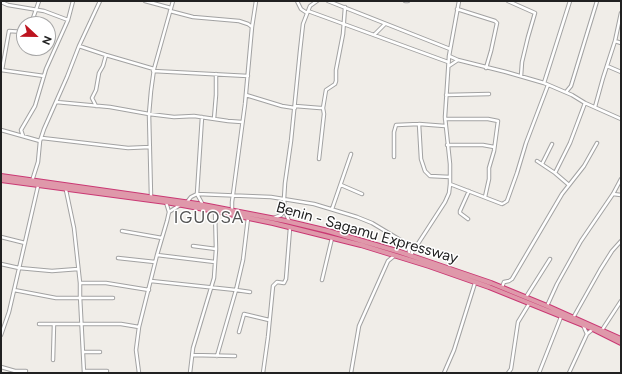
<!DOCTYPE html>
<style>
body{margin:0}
#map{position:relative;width:622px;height:374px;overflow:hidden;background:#f0ede8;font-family:Figtree,sans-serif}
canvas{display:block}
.frame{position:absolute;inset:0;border:2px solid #212121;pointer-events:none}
.north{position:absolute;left:16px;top:16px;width:40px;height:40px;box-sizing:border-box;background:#fff;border:1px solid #a6a6a6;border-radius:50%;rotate:112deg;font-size:11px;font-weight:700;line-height:16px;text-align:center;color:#212121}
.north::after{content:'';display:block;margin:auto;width:14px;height:18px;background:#bd141f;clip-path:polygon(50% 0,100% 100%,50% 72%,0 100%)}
</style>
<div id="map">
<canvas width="622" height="374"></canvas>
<div class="frame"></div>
<div class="north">N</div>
</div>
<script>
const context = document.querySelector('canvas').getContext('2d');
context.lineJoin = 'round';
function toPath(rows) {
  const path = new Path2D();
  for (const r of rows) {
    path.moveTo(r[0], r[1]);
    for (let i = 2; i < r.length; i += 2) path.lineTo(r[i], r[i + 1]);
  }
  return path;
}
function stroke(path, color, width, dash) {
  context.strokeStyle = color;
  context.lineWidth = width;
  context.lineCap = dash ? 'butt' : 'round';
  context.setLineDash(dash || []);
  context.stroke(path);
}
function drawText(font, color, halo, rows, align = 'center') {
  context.font = font + ' Figtree,sans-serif';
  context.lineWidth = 3;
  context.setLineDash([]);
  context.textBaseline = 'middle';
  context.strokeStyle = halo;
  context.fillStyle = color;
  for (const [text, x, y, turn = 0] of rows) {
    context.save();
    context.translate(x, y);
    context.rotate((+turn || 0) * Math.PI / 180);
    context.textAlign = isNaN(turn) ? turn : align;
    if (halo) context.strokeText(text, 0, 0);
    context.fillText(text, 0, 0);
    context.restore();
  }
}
const minor = toPath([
 [145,1,171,8],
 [297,1,301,9,307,13],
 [328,1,450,49],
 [405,1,408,1],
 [508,1,535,13,528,37,522,62,521,76],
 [1,2,8,5,44,11,68,20],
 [457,9,495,21,497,23,491,51,486,68],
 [170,11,193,17,239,21,248,24,252,27,245,104,232,202,232,210],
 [308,11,448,62],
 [31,24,39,1],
 [252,27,256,1],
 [374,35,385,24],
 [615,41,621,43],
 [79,46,106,55,154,69],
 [449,56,458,60,506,72,544,83,572,95,585,103,621,119],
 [449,66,458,60],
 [607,66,621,72],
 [1,70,44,76],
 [2,70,9,31,24,32],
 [153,71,248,76],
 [544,83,570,1],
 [566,92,571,86,597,1],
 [246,95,282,106,295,108],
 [446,95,489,94],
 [56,102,110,107,149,114,174,117,194,116,228,121,242,122],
 [96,106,92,98,96,90,99,73,103,66,106,55],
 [295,106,320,108,323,108,326,90,335,84,336,81,336,70,343,34,345,7],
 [595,107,603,78,615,41,621,13],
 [202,117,197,194,203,205],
 [214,119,216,95,216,74],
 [445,119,488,119,498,121,494,151,489,168,489,179,485,197],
 [419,124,421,159,425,171,430,176,450,177],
 [1,130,40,141],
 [23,136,21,130,35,106,46,69,68,20,73,1],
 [42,138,128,148,150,147],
 [447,145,483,145,494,147],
 [394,157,394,132,396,125,419,124,445,126],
 [319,159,324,114,323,108],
 [537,161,555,173,569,185],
 [542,164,552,144],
 [555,173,570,143,585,103],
 [32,181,38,162,40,141,44,129,67,77,79,46,100,1],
 [450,184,502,204,504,203,507,201,517,173,526,143,548,85],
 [341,185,362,194],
 [66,190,74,228,80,283,80,296,84,373],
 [613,194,621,195],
 [150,197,151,196,149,114,151,91,154,69,173,1],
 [187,202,191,197,197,194,271,197,314,204,357,217,372,223,407,244,409,247,409,255],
 [332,209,351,154],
 [169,212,180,205],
 [248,218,243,260,236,290,250,292],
 [274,218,281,215,284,211],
 [468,219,460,213,460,211,469,191],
 [289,221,285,211,284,199,285,183,291,141,300,51,303,24,310,6,317,1],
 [122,231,162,238],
 [1,237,25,243],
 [193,246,216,249],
 [157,255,215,262],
 [410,256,445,202,449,193,450,184,450,164,445,117,449,56,459,1],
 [118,258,155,262],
 [1,264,19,268,52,271,78,269],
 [322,280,332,238],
 [151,281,236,290,217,356],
 [80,283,106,283,149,290],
 [502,287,504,282,509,281,512,279,562,194,584,166,597,143],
 [14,290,56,298,113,298],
 [526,297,550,259],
 [547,306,557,284,581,241,613,194,621,179],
 [573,318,600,270,612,251,621,241],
 [39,324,121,324,139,327],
 [583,325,587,334],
 [602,330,621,301],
 [239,332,244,314,269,320],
 [1,335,9,312,38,186],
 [84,352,100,352],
 [192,355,235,356],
 [53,360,54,324],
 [1,367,15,371,26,371],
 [84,371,107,371],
 [139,373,136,350,139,327,157,255,167,221,169,212,166,202],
 [190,373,193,348,214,278,216,249,215,211],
 [263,373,268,337,273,286,277,282,284,283,286,279,290,228],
 [351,373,359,326,388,261,394,256],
 [444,373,454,350,475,283],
 [508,373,511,369,518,322,529,304],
 [539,373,561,317],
 [569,373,587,334,593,329]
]);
const highway = toPath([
 [1,176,198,204,286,221,328,231,400,252,491,283,547,306,621,339],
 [1,180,166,202,215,211,273,223,361,245,429,266,489,287,593,329,621,343]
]);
const streetNames = [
 ["Benin - Sagamu Expressway",367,233,16]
];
const quarterNames = [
 ["IGUOSA",209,218]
];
stroke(minor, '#a2a2a2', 4.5);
stroke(highway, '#ca3974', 6);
stroke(minor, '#fff', 2.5);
stroke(highway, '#df98aa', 4);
drawText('15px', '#212121', '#fff', streetNames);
context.letterSpacing = '1px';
drawText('17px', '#545454', '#fff', quarterNames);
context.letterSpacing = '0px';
</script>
